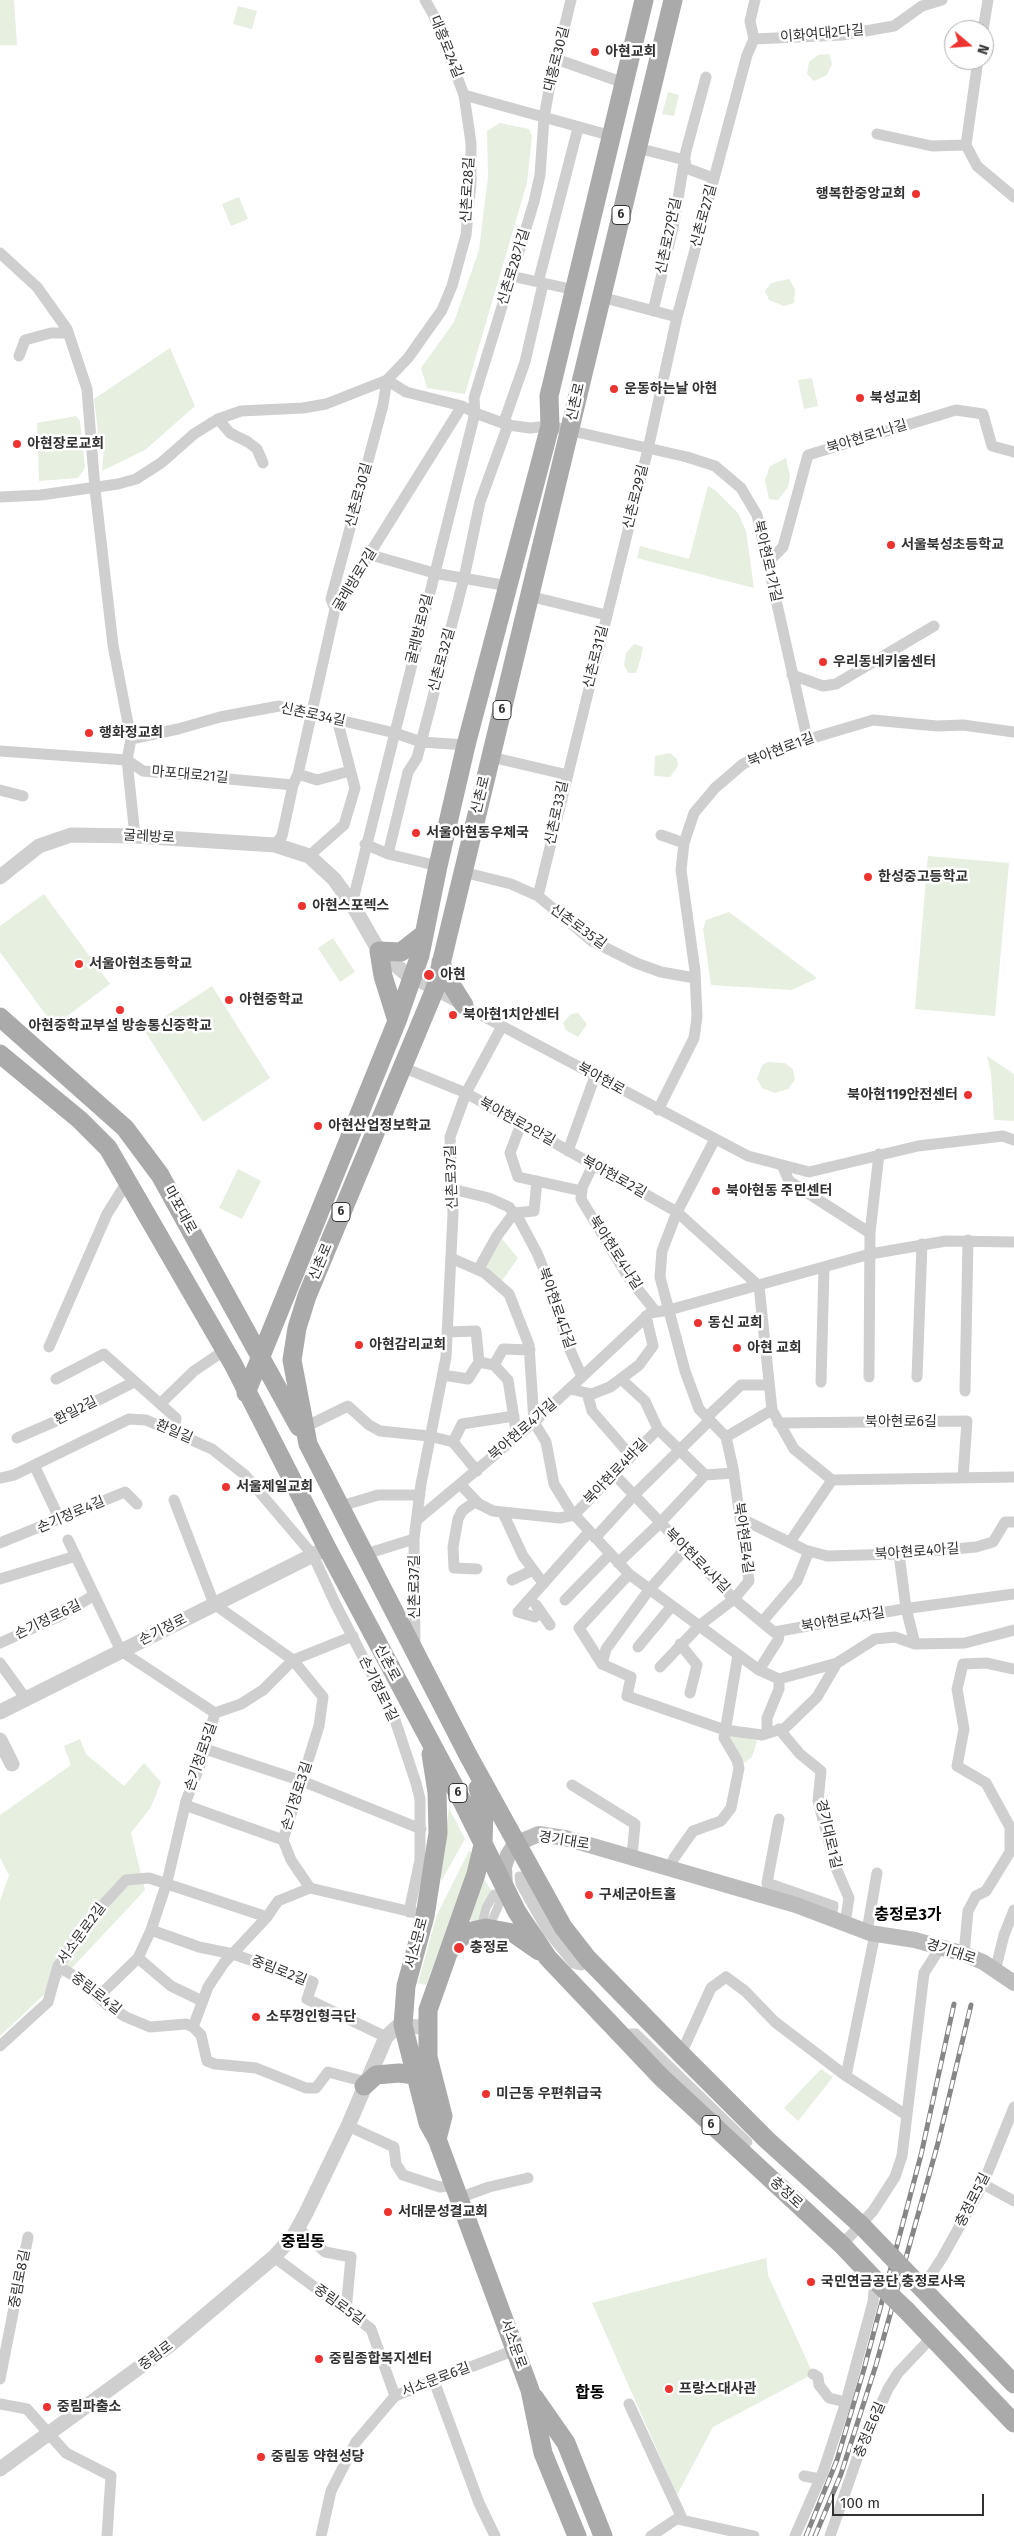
<!DOCTYPE html>
<meta charset="utf-8">
<style>
body{margin:0}
#map{position:relative;width:1014px;height:2536px;overflow:hidden;background:#fff;font-family:"Fira Sans",sans-serif}
canvas{display:block}
.north{position:absolute;left:944px;top:20px;width:50px;height:50px;box-sizing:border-box;background:#fff;border:1px solid #adadad;border-radius:50%;rotate:108deg;font-size:14px;font-weight:700;line-height:20px;text-align:center;color:#323232}
.north::after{content:'';display:block;margin:auto;width:18px;height:22px;background:#ec3330;clip-path:polygon(50% 0,100% 100%,50% 72%,0 100%)}
.scale{position:absolute;left:832px;top:2494px;width:152px;height:22px;box-sizing:border-box;border:2px solid #323232;border-top:0;padding-left:6px;font-size:15px;line-height:18px;white-space:nowrap;color:#323232;-webkit-text-stroke:4px #fff;paint-order:stroke}
</style>
<div id="map">
<canvas width="1014" height="2536"></canvas>
<div class="north">N</div>
<div class="scale">100 m</div>
</div>
<script>
const context = document.querySelector('canvas').getContext('2d');
context.lineJoin = 'round';
function paint(path, color) {
  context.fillStyle = color;
  context.fill(path, 'evenodd');
}
function toPath(rows) {
  const path = new Path2D();
  for (const r of rows) {
    path.moveTo(r[0], r[1]);
    for (let i = 2; i < r.length; i += 2) path.lineTo(r[i], r[i + 1]);
  }
  return path;
}
function stroke(path, color, width, dash) {
  context.strokeStyle = color;
  context.lineWidth = width;
  context.lineCap = dash ? 'butt' : 'round';
  context.setLineDash(dash || []);
  context.stroke(path);
}
function drawText(font, color, halo, rows, align = 'center') {
  context.font = font + ' "Fira Sans","Noto Sans KR",sans-serif';
  context.lineWidth = 5;
  context.setLineDash([]);
  context.textBaseline = 'middle';
  context.strokeStyle = halo;
  context.fillStyle = color;
  for (const [text, x, y, turn = 0] of rows) {
    context.save();
    context.translate(x, y);
    context.rotate((+turn || 0) * Math.PI / 180);
    context.textAlign = isNaN(turn) ? turn : align;
    if (halo) context.strokeText(text, 0, 0);
    context.fillText(text, 0, 0);
    context.restore();
  }
}
const green = toPath([
 [0,0,14,0,17,45,0,45],
 [238,6,257,11,252,29,233,24],
 [829,54,832,64,827,75,814,81,807,74,809,62,818,55],
 [668,92,679,95,674,116,662,114],
 [500,123,529,129,532,136,527,183,465,394,427,388,421,368,454,322,479,250,488,177,487,131],
 [239,197,248,219,231,226,222,204],
 [789,279,795,289,794,303,784,306,769,300,765,291,771,283],
 [170,348,195,406,145,450,102,471,104,447,100,447,94,399],
 [812,378,818,406,804,409,798,380],
 [76,416,80,421,85,468,78,478,39,481,37,423],
 [786,458,790,476,788,487,778,500,769,499,765,480,770,466],
 [708,486,715,490,738,513,746,531,754,588,637,558,640,546,689,559],
 [634,644,643,647,641,657,636,673,628,673,624,665,626,653],
 [670,753,677,759,678,766,670,777,654,776,655,756],
 [928,856,1009,863,995,1016,915,1009],
 [44,894,110,984,54,1026,0,952,0,926],
 [729,912,817,978,792,990,711,985,703,929,706,920],
 [333,938,355,972,340,982,318,948],
 [212,986,270,1078,203,1122,144,1030],
 [578,1013,587,1024,578,1037,566,1030,563,1023,571,1014],
 [987,1056,1014,1074,1014,1121,994,1120,991,1073],
 [768,1062,785,1063,793,1069,795,1080,788,1089,775,1093,762,1088,757,1079,762,1065],
 [238,1169,261,1181,242,1219,219,1208],
 [502,1239,518,1258,499,1285,482,1272],
 [728,1732,757,1741,752,1757,741,1765],
 [80,1739,86,1754,124,1786,144,1763,161,1782,151,1807,131,1833,145,1890,70,1970,0,2036,0,1901,9,1875,0,1858,0,1815,71,1765,64,1746],
 [449,1808,465,1839,442,1880,440,1878],
 [469,1851,473,1853,473,1858,426,1985,418,1983,437,1915],
 [482,1876,494,1894,482,1924,472,1922,470,1919],
 [821,2069,833,2077,798,2121,784,2108],
 [766,2258,768,2275,813,2374,713,2427,677,2495,592,2303]
]);
const pedestrian = toPath([
 [519,1876,523,1876,551,1928,582,1966,573,1964,547,1932,520,1884,519,1876],
 [494,1894,500,1902,491,1923,482,1924,486,1908,494,1894],
 [631,2033,636,2033,748,2142,745,2142,718,2122,631,2036,631,2033]
]);
const minor = toPath([
 [425,0,433,14,464,95],
 [983,30,988,0],
 [754,39,842,35,894,26,922,6,942,0],
 [754,39,750,21,755,0],
 [556,59,624,83],
 [978,60,966,145,977,166,1014,197],
 [877,134,932,146,966,145],
 [637,148,685,160,686,168,713,178],
 [0,253,37,287,67,329,87,389,95,489,113,645,131,739,127,760,135,836],
 [511,276,575,290],
 [601,297,677,317],
 [653,311,673,228,686,151,706,77],
 [19,356,25,340,51,333,68,333],
 [387,380,406,392,462,406,475,413,508,425,530,428,550,426,687,457,715,466,741,488,757,515,807,738],
 [218,419,230,433,248,442,257,449,263,463],
 [0,497,41,495,118,484,136,479,161,463,194,434,218,419,241,411,303,408,326,404,387,380,408,358,442,310,452,286,466,235,471,182,471,143,464,95,612,136],
 [371,555,434,573,508,586],
 [769,561,783,547,808,455,956,410,983,414,992,446,1014,452],
 [529,596,606,615],
 [335,609,331,599,383,405,387,380],
 [792,675,823,686,836,684,934,626],
 [131,739,178,729,220,717,279,706,395,733,421,742,466,745],
 [0,751,127,760,143,771,293,785],
 [491,757,568,775],
 [298,774,317,780,350,771],
 [0,790,23,796],
 [661,835,684,843],
 [365,844,388,854,408,772,417,758,464,578,480,502,508,425,505,419,525,362,543,284,539,279,578,128],
 [275,845,282,836,293,785,298,774,335,609,462,406],
 [388,854,438,866],
 [309,856,344,825,355,788,337,719],
 [463,872,511,884,538,896,592,941,636,963,661,972,695,978],
 [538,896,648,449,677,317,747,55,754,39],
 [352,904,475,413,474,398,534,202,540,175,544,118,549,90,571,0],
 [411,978,748,1156,809,1172,918,1146,1003,1136,1014,1140],
 [402,1067,466,1093,677,1212,759,1286],
 [658,1110,694,1038,697,1017,695,971,681,870,684,843,694,813,715,788,743,764,769,751,873,720,937,726,963,725,1014,732],
 [521,1124,510,1153,518,1177,582,1191],
 [568,1151,595,1076],
 [593,1165,582,1188,581,1199,628,1277,656,1312],
 [782,1165,789,1181,870,1233],
 [452,1189,489,1198,509,1207,520,1221,537,1253,555,1297,567,1343,582,1377],
 [451,1258,485,1273,509,1294,529,1345,534,1422,546,1442,554,1484,570,1510,629,1574,759,1670,779,1679],
 [478,1270,497,1236,514,1213,534,1211,537,1181],
 [759,1286,772,1410,794,1449,832,1480,1014,1477],
 [448,1332,476,1331,479,1362,494,1365,508,1380,517,1437],
 [49,1347,107,1214,127,1182],
 [494,1365,503,1349,530,1350],
 [443,1375,468,1379,479,1362],
 [869,1377,870,1233,879,1154],
 [917,1377,922,1244],
 [56,1379,104,1354,176,1418,174,1432],
 [621,1379,645,1401,658,1429,705,1475,734,1473],
 [821,1382,824,1268],
 [570,1389,592,1394,610,1387,639,1365,653,1346,646,1316],
 [965,1391,968,1240],
 [587,1393,592,1411,631,1456],
 [160,1404,194,1371,225,1350],
 [707,1417,741,1385,769,1385],
 [778,1423,967,1421,963,1478],
 [305,1427,348,1406,369,1425,380,1431,429,1436,453,1442,462,1424,514,1416],
 [726,1437,772,1410],
 [17,1438,63,1418,134,1382],
 [453,1442,477,1471],
 [34,1465,60,1520],
 [614,1474,699,1563,734,1599,774,1632,903,1609,1014,1594],
 [0,1478,14,1475,129,1419,146,1420,212,1449,245,1475,313,1555,335,1603,394,1717,416,1783,420,1799,420,1860,409,1912],
 [460,1484,479,1504,493,1511,560,1518,574,1515,658,1429],
 [174,1500,214,1604,293,1660,323,1697,319,1726,283,1840],
 [476,1501,462,1511,458,1519,453,1547,454,1568,477,1569],
 [341,1506,378,1495,420,1495],
 [503,1513,523,1556,543,1583],
 [740,1518,805,1550,827,1556,899,1554,976,1547,993,1542,1005,1522,1014,1522],
 [418,1519,534,1422,650,1313,669,1310,870,1254,946,1241,1014,1242],
 [595,1538,635,1494,710,1420],
 [68,1540,121,1651,215,1713],
 [790,1542,832,1480],
 [0,1543,125,1492,137,1504],
 [366,1554,414,1539],
 [899,1554,906,1608,915,1644],
 [618,1563,660,1523,705,1475],
 [629,1574,579,1628,602,1664,631,1677,627,1696,725,1730,762,1735,785,1728,817,1697,837,1663],
 [0,1579,76,1556],
 [512,1580,533,1570],
 [565,1600,610,1554],
 [536,1605,550,1625],
 [540,1611,535,1617,518,1612,589,1532],
 [762,1622,797,1581,809,1551],
 [0,1643,62,1615,94,1595],
 [680,1644,697,1665,690,1693],
 [415,1646,414,1539,421,1484,446,1357,453,1214,450,1137,466,1093,502,1026],
 [638,1647,671,1607],
 [0,1663,26,1699],
 [602,1664,606,1649,649,1590,685,1549],
 [660,1667,700,1625,734,1599,749,1581,733,1468,726,1437,699,1409,685,1371,660,1277,662,1251,677,1212,715,1139],
 [759,1670,778,1640,780,1631],
 [779,1679,837,1663,875,1639,895,1637,915,1644,965,1643,1014,1630],
 [215,1713,241,1704,263,1690,293,1660,353,1636],
 [779,1729,800,1754,821,1771,818,1801,836,1868,849,1898,845,1923],
 [767,1733,767,1718,779,1689,779,1679],
 [205,1749,302,1781,421,1829],
 [572,1785,635,1824,632,1856],
 [185,1805,283,1840],
 [779,1819,767,1883,833,1906,831,1918],
 [283,1840,291,1860,310,1888],
 [670,1868,674,1858,693,1831,721,1821,731,1808,739,1768,737,1760,724,1738,738,1655],
 [151,1930,199,1947,233,1954,313,1982,307,1999,386,2037],
 [867,1931,877,1873],
 [964,1954,968,1911,976,1896,986,1891,1010,1852,1010,1827,986,1783,957,1766,964,1729,957,1689,963,1664,986,1663,1014,1669],
 [138,1958,171,1986,202,2001],
 [58,1966,79,1979,107,2005,126,2017,150,2027,186,2024,193,2027,201,2035,207,2061,215,2064,256,2068,306,2088,316,2088,328,2072,366,2082],
 [995,1971,1004,1935,1014,1910],
 [99,1996,138,1958,151,1930,167,1882,186,1801,200,1765,215,1713],
 [193,2027,208,1987,224,1963,267,1917],
 [0,2046,48,2002,58,1966,101,1907,126,1880,149,1878,267,1917,278,1901,310,1888,416,1913],
 [681,2054,711,1988,726,1977,745,1991,775,2022,846,2076,906,2115],
 [846,2076,875,1934],
 [348,2126,394,2147,396,2164,403,2175,440,2187,454,2185],
 [983,2184,1014,2201],
 [459,2198,489,2187,528,2178],
 [298,2228,325,2252,351,2257,346,2311],
 [842,2245,873,2211,895,2177,902,2156,924,1973,940,1948],
 [274,2257,371,2329,395,2396],
 [922,2288,942,2258,983,2184,1014,2107],
 [813,2374,818,2377,819,2385,829,2398,846,2402],
 [0,2379,28,2237],
 [434,2381,479,2503,495,2536],
 [0,2404,27,2409,66,2453,111,2476,107,2536],
 [629,2404,681,2516,651,2536],
 [804,2476,820,2479],
 [677,2519,754,2536],
 [321,2536,331,2491,356,2442,395,2396,515,2350],
 [795,2536,823,2472,846,2402,873,2302,875,2280],
 [830,2536,859,2453,888,2389,898,2373,932,2337]
]);
const tertiary = toPath([
 [0,877,39,846,71,835,135,836,275,845,309,856,334,879,352,904,379,951,411,978],
 [0,1712,327,1548],
 [0,1740,12,1764],
 [0,2469,170,2345,274,2257,294,2235,306,2213,348,2126,386,2037,398,2026,427,2027]
]);
const secondary = toPath([
 [505,1888,504,1867,508,1855,515,1844,539,1834,565,1838,796,1905,870,1933,915,1940,964,1954,983,1962,1014,1983]
]);
const primary = toPath([
 [673,0,435,989,307,1296,297,1328,292,1360,308,1444,469,1757,563,1927,588,1959,681,2054,767,2140,861,2225,891,2256],
 [441,962,447,978,464,1005],
 [0,1017,125,1128,160,1175,299,1427],
 [397,1021,383,976,379,951,401,952,424,934],
 [0,1054,80,1120,108,1148,233,1364,327,1548,461,1799,517,1912,548,1958,661,2077,842,2245,881,2286],
 [246,1393,397,1021,420,955,438,866,466,745,550,426,549,396,644,0],
 [431,1754,437,1792,438,1833,425,1916,406,1986,403,2025,428,2123,437,2139,530,2390,543,2453,577,2536],
 [451,1949,455,1941,472,1931,486,1928,513,1933,539,1951],
 [364,2086,376,2075,399,2073,415,2075],
 [437,2139,443,2116,428,2057,428,2010,476,1874,483,1845,484,1808,478,1788],
 [913,2279,1014,2384],
 [906,2310,1014,2423],
 [534,2397,566,2443,603,2536]
]);
const rail = toPath([
 [806,2536,837,2460,864,2369,921,2155,954,2004],
 [815,2536,841,2474,876,2365,938,2143,971,2005]
]);
const primaryBridge = toPath([
 [891,2256,913,2279],
 [881,2286,906,2310]
]);
const markers = [
 [595,52,5,"#ec3330"],
 [916,194,5,"#ec3330"],
 [614,389,5,"#ec3330"],
 [860,398,5,"#ec3330"],
 [17,444,5,"#ec3330"],
 [891,545,5,"#ec3330"],
 [823,662,5,"#ec3330"],
 [89,733,5,"#ec3330"],
 [416,833,5,"#ec3330"],
 [868,877,5,"#ec3330"],
 [302,906,5,"#ec3330"],
 [79,964,5,"#ec3330"],
 [429,975,6,"#ec3330"],
 [229,1000,5,"#ec3330"],
 [120,1010,5,"#ec3330"],
 [453,1015,5,"#ec3330"],
 [968,1095,5,"#ec3330"],
 [318,1126,5,"#ec3330"],
 [716,1191,5,"#ec3330"],
 [698,1323,5,"#ec3330"],
 [359,1345,5,"#ec3330"],
 [737,1348,5,"#ec3330"],
 [226,1487,5,"#ec3330"],
 [589,1895,5,"#ec3330"],
 [459,1948,6,"#ec3330"],
 [256,2017,5,"#ec3330"],
 [486,2094,5,"#ec3330"],
 [388,2212,5,"#ec3330"],
 [811,2282,5,"#ec3330"],
 [319,2359,5,"#ec3330"],
 [669,2389,5,"#ec3330"],
 [47,2407,5,"#ec3330"],
 [261,2457,5,"#ec3330"]
];
const shields = [
 [621,215,18],
 [502,710,18],
 [341,1212,18],
 [458,1793,18],
 [711,2125,18]
];
const shieldNames = [
 ["6",621,215],
 ["6",502,710],
 ["6",341,1212],
 ["6",458,1793],
 ["6",711,2125]
];
const streetNames = [
 ["이화여대2다길",822,34,-5],
 ["대흥로24길",446,47,68],
 ["대흥로30길",557,59,-76],
 ["신촌로28길",468,190,-87],
 ["신촌로27길",704,216,-75],
 ["신촌로27안길",669,236,-78],
 ["신촌로28가길",514,267,-73],
 ["신촌로",576,402,-77],
 ["북아현로1나길",867,437,-17],
 ["신촌로30길",359,495,-75],
 ["신촌로29길",636,497,-76],
 ["북아현로1가길",767,561,77],
 ["굴레방로7길",355,580,-59],
 ["굴레방로9길",420,629,-76],
 ["신촌로31길",596,657,-76],
 ["신촌로32길",442,660,-75],
 ["신촌로34길",313,715,12],
 ["북아현로1길",781,750,-21],
 ["마포대로21길",190,775,5],
 ["신촌로",481,795,-76],
 ["신촌로33길",557,813,-78],
 ["굴레방로",149,837,3],
 ["신촌로35길",578,927,36],
 ["북아현로",601,1079,29],
 ["북아현로2안길",517,1122,29],
 ["신촌로37길",452,1177,-92],
 ["북아현로2길",614,1177,29],
 ["마포대로",180,1210,61],
 ["북아현로4나길",615,1253,57],
 ["신촌로",321,1262,-67],
 ["북아현로4다길",556,1308,71],
 ["환일2길",76,1411,-27],
 ["북아현로6길",901,1422],
 ["북아현로4가길",523,1430,-41],
 ["환일길",174,1432,23],
 ["북아현로4바길",616,1472,-46],
 ["손기정로4길",71,1515,-23],
 ["북아현로4길",743,1538,82],
 ["북아현로4아길",917,1552,-4],
 ["북아현로4사길",697,1561,45],
 ["신촌로37길",415,1587,-90],
 ["손기정로6길",48,1620,-26],
 ["북아현로4자길",843,1620,-10],
 ["손기정로",163,1630,-27],
 ["신촌로",387,1663,62],
 ["손기정로1길",378,1689,64],
 ["손기정로5길",201,1757,-71],
 ["손기정로3길",297,1796,-72],
 ["경기대로1길",828,1834,77],
 ["경기대로",564,1841,9],
 ["서소문로2길",82,1934,-54],
 ["서소문로",417,1943,-75],
 ["경기대로",951,1952,18],
 ["중림로2길",279,1971,21],
 ["중림로4길",96,1994,38],
 ["충정로",786,2193,43],
 ["충정로5길",973,2200,-63],
 ["중림로8길",20,2279,-79],
 ["중림로5길",339,2305,36],
 ["서소문로",513,2344,70],
 ["중림로",156,2356,-37],
 ["서소문로6길",436,2380,-21],
 ["충정로6길",870,2430,-67]
];
const poiNames = [
 ["아현교회",605,52],
 ["행복한중앙교회",906,194,"right"],
 ["운동하는날 아현",624,389],
 ["북성교회",870,398],
 ["아현장로교회",27,444],
 ["서울북성초등학교",901,545],
 ["우리동네키움센터",833,662],
 ["행화정교회",99,733],
 ["서울아현동우체국",426,833],
 ["한성중고등학교",878,877],
 ["아현스포렉스",312,906],
 ["서울아현초등학교",89,964],
 ["아현",440,975],
 ["아현중학교",239,1000],
 ["북아현1치안센터",463,1015],
 ["아현중학교부설 방송통신중학교",120,1026,"center"],
 ["북아현119안전센터",958,1095,"right"],
 ["아현산업정보학교",328,1126],
 ["북아현동 주민센터",726,1191],
 ["동신 교회",708,1323],
 ["아현감리교회",369,1345],
 ["아현 교회",747,1348],
 ["서울제일교회",236,1487],
 ["구세군아트홀",599,1895],
 ["충정로",470,1948],
 ["소뚜껑인형극단",266,2017],
 ["미근동 우편취급국",496,2094],
 ["서대문성결교회",398,2212],
 ["국민연금공단 충정로사옥",821,2282],
 ["중림종합복지센터",329,2359],
 ["프랑스대사관",679,2389],
 ["중림파출소",57,2407],
 ["중림동 약현성당",271,2457]
];
const quarterNames = [
 ["충정로3가",908,1916],
 ["중림동",303,2243],
 ["합동",590,2394]
];
paint(green, '#e6efe0');
stroke(pedestrian, '#cfcfcf', 9);
stroke(minor, '#cfcfcf', 11);
stroke(tertiary, '#cfcfcf', 15);
stroke(secondary, '#bcbcbc', 16);
stroke(primary, '#aaa', 19);
stroke(rail, '#878787', 5);
stroke(rail, '#fff', 3, [9]);
stroke(primaryBridge, '#aaa', 19);
for (const [x, y, r, color] of markers) {
  const dot = new Path2D();
  dot.arc(x, y, r, 0, 2 * Math.PI);
  context.fillStyle = color;
  context.fill(dot);
  stroke(dot, '#fff', 2);
}
for (const [x, y, w] of shields) {
  const box = new Path2D();
  box.roundRect(x - w / 2, y - 9.5, w, 19, 4);
  context.fillStyle = '#fff';
  context.fill(box);
  stroke(box, '#323232', 1);
}
drawText('bold 12px', '#323232', null, shieldNames);
drawText('14px', '#323232', '#fff', streetNames);
drawText('bold 14px', '#323232', '#fff', poiNames, 'left');
drawText('bold 16px', '#000', '#fff', quarterNames);
</script>
